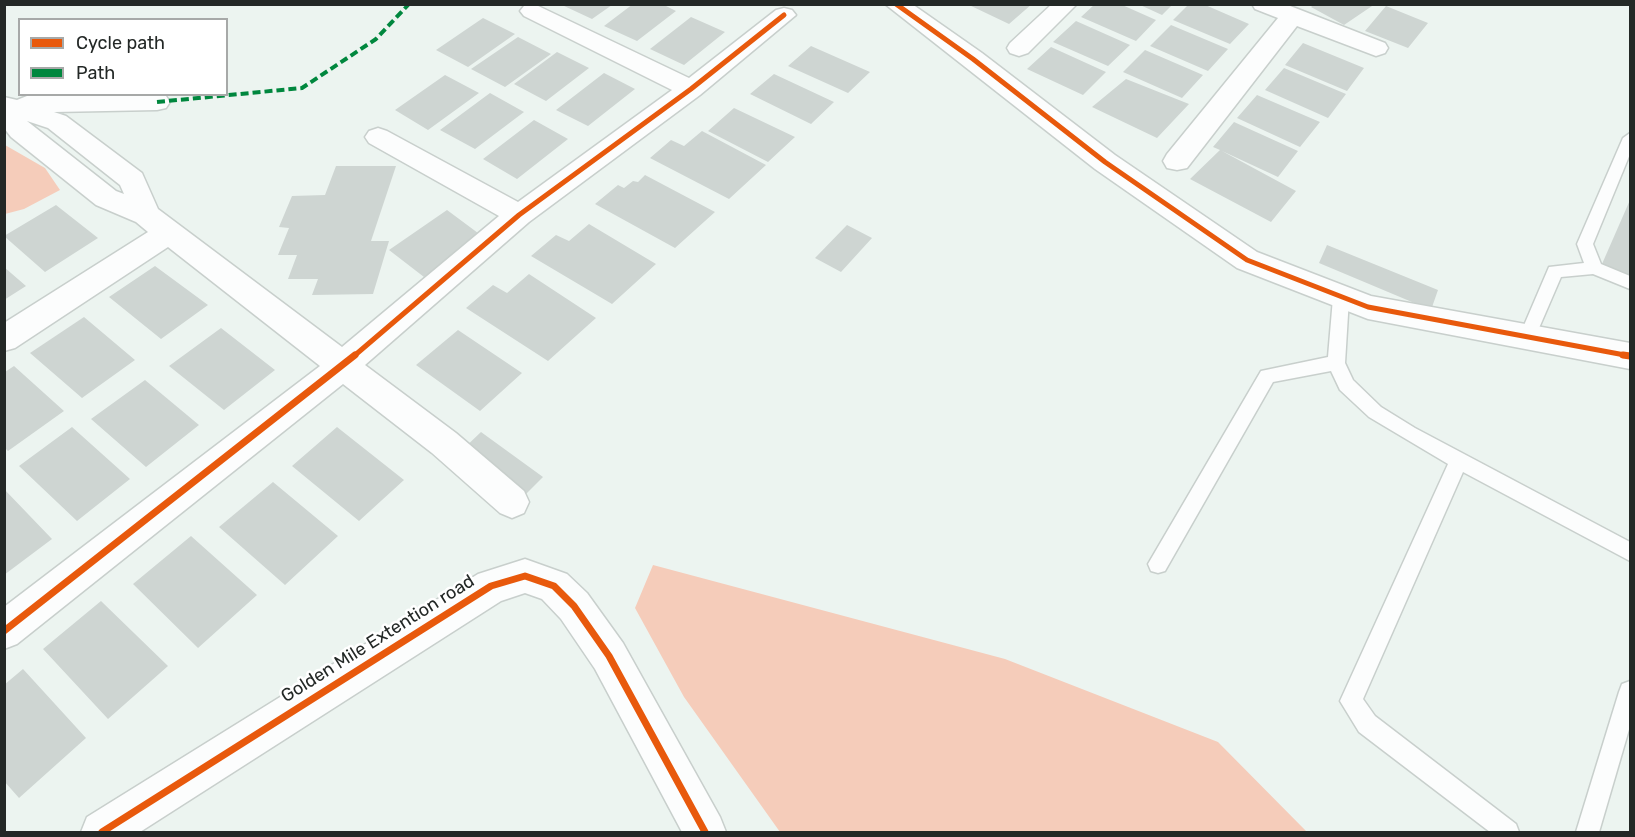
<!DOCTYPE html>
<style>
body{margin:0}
#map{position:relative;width:1635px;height:837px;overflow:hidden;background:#ecf4f0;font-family:Rubik,sans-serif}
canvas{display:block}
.frame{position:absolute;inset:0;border:6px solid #232826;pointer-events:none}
.legend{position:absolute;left:18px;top:18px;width:210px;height:78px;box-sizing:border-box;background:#fff;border:2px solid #a7a9a8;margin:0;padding:8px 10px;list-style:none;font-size:18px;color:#232826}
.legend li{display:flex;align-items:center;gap:12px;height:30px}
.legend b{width:30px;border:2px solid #a7a9a8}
</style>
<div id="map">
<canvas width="1635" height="837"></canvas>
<div class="frame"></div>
<ul class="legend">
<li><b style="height:8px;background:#e8590c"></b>Cycle path</li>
<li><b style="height:8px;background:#00873e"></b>Path</li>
</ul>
</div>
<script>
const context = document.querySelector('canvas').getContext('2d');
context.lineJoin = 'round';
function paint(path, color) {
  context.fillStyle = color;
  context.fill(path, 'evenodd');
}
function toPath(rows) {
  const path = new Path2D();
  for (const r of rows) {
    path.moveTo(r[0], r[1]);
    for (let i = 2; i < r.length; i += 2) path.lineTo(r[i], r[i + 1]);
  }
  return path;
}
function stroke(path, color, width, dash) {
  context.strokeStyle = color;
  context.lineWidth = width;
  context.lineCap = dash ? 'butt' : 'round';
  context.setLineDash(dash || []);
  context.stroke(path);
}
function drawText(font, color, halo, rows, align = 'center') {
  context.font = font + ' Rubik,sans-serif';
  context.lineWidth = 5;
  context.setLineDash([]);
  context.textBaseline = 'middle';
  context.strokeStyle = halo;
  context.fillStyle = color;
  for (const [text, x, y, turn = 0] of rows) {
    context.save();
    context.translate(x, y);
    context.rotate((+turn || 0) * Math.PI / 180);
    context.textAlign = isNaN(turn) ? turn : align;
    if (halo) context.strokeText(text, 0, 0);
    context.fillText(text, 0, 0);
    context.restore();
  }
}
const green = toPath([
 [5,145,45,168,60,190,24,209,5,214],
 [653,565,1005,659,1218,742,1307,832,780,832,684,697,635,608]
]);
const building = toPath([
 [633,4,662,4,676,11,637,41,604,26],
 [967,4,1032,4,1009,24],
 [1095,4,1120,4,1156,20,1136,41,1081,17],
 [1138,4,1173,4,1162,15],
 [1189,4,1203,4,1249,24,1230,44,1173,20],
 [1314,4,1375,4,1344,25,1311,7],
 [562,5,612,5,592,19],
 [1386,6,1428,23,1408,48,1365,31],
 [691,17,725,32,684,65,650,49],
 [483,18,515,34,468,67,436,50],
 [1076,21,1130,45,1108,66,1053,42],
 [1171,25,1228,49,1208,71,1150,46],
 [518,37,551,54,505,87,471,69],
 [1303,43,1364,68,1347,91,1285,65],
 [811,46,870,72,848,93,788,66],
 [1051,47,1106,72,1083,95,1027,69],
 [1145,50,1203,75,1182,98,1123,72],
 [557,52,589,68,546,101,514,84],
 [1284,68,1346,94,1328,118,1265,90],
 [604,73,635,89,588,126,556,110],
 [774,74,834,102,811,124,750,94],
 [445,75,479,93,428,130,395,110],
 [1126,79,1189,104,1157,138,1092,107],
 [490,93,524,112,475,149,440,130],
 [1257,95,1320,122,1300,147,1237,118],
 [734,108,795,137,768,162,708,131],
 [534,120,568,139,517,179,483,159],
 [1234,122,1298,151,1278,177,1222,151,1296,191,1271,222,1190,179,1220,150,1213,147],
 [702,131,766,165,729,199,650,158,671,140,684,146],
 [336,166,396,166,371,241,389,241,373,294,312,295,318,279,288,279,297,255,278,255,289,228,279,227,292,196,325,195],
 [645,175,715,212,675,248,595,204,618,185,624,188,633,181,638,182],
 [1630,200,1630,277,1602,264],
 [56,205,98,238,45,272,4,236],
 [447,210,482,236,424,277,389,250],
 [589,224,656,264,612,304,531,256,556,235,569,241],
 [847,225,872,238,841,272,815,258],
 [1327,245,1438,290,1431,310,1319,263],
 [155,266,208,305,161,339,109,297],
 [4,267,26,286,4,300],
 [529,274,596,318,548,361,466,308,493,285,507,293],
 [84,317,135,360,82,398,30,353],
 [221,328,275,370,224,410,169,366],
 [458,330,522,373,480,411,416,365],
 [14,366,64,411,8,451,5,448,5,372],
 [145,380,199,425,146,467,91,419],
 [72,427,130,479,77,521,19,466],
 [337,427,404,480,359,521,292,466],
 [481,432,543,477,521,499,459,453],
 [273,482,338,536,285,585,219,527],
 [4,489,52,539,4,575],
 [191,536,257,595,198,648,133,584],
 [101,601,168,666,108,719,43,649],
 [23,669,86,738,19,798,4,781,4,685]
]);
const service = toPath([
 [1630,133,1630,154,1593,244,1601,264,1630,276,1630,289,1593,274,1561,277,1533,342,1521,342,1519,337,1549,267,1584,263,1577,244,1623,138,1630,133],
 [1341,292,1349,298,1345,363,1353,380,1381,407,1415,428,1630,542,1630,561,1463,472,1363,699,1375,716,1516,824,1519,832,1490,832,1359,732,1340,701,1448,464,1369,417,1340,390,1331,371,1273,382,1165,571,1158,573,1151,571,1148,564,1261,371,1328,357,1333,298,1341,292],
 [1630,681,1630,726,1599,832,1576,832,1619,692,1622,684,1630,681]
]);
const minor = toPath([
 [534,4,689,78,776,10,784,8,792,10,796,15,700,95,529,222,365,365,456,433,524,491,529,502,524,513,512,518,500,513,432,453,343,384,17,644,4,649,4,607,320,366,168,247,15,348,4,351,4,323,148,232,136,222,96,205,11,137,4,128,4,97,17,100,27,96,166,96,170,102,166,108,157,110,54,112,66,116,142,173,158,209,342,347,499,216,369,143,365,137,369,131,378,128,387,131,518,202,672,90,524,16,520,11,524,6,534,4],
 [27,121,48,128,120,185,124,194,116,191,27,121],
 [885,4,912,4,982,53,1115,155,1257,252,1371,296,1630,343,1630,369,1368,319,1237,268,1095,169,885,4],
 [1052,4,1077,4,1028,53,1019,56,1010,53,1007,48,1010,43,1052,4],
 [1252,4,1285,4,1385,43,1388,48,1385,53,1376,56,1297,26,1187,168,1177,170,1167,168,1163,161,1167,154,1278,18,1255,9,1252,4]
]);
const tertiary = toPath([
 [525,559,567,574,587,593,623,643,720,817,726,832,682,832,595,669,561,619,542,599,525,593,501,601,140,832,81,832,87,817,478,574,525,559]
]);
const quiet = toPath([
 [157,102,302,88,376,39,409,4]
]);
const cyclewayFar1 = toPath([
 [896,4,973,59,1105,162,1247,260,1368,307,1630,356],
 [354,356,519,215,691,89,784,15]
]);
const cycleway = toPath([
 [1623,355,1630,356],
 [4,631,355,355],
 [102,832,491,586,525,576,554,586,574,606,609,656,705,832]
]);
const streetNames = [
 ["Golden Mile Extention road",378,639,-32]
];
paint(green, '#f5ccba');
paint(building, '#ced5d2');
stroke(service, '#c8cfcc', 3);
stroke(minor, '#c8cfcc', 3);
stroke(tertiary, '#c8cfcc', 3);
paint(service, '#fcfdfd');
paint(minor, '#fcfdfd');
paint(tertiary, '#fcfdfd');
stroke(quiet, '#00873e', 4, [8, 4]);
stroke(cyclewayFar1, '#e8590c', 5);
stroke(cycleway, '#e8590c', 7);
drawText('18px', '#232826', '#fff', streetNames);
</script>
